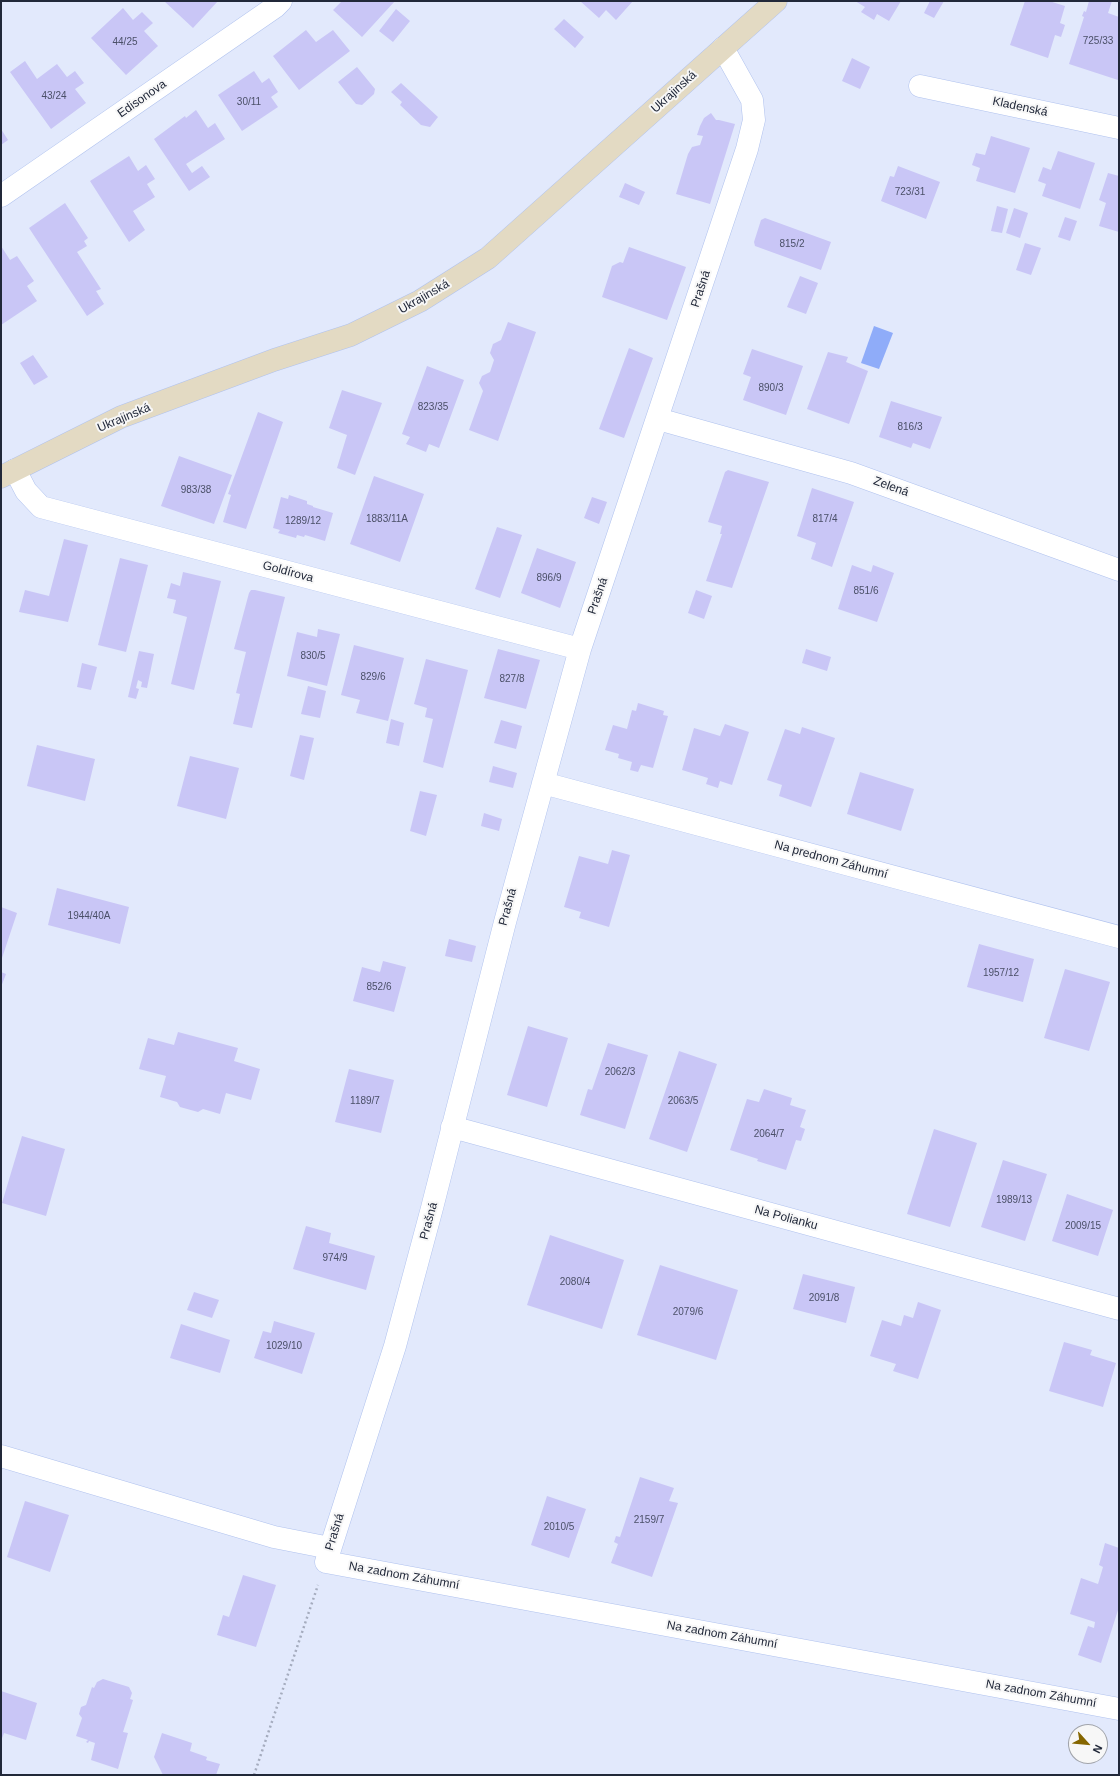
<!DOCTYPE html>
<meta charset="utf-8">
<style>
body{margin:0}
#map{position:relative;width:1120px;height:1776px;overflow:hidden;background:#e2e9fc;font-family:Helvetica,sans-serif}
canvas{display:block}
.frame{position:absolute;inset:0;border:2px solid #212839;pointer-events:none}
.north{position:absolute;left:1068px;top:1724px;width:40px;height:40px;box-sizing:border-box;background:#f7f7f7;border:1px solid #a1a4ab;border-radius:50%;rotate:117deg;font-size:11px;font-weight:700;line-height:16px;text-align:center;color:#212839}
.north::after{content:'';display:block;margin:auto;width:14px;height:18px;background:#856600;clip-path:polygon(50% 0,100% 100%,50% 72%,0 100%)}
</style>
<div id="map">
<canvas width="1120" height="1776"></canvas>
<div class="frame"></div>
<div class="north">N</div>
</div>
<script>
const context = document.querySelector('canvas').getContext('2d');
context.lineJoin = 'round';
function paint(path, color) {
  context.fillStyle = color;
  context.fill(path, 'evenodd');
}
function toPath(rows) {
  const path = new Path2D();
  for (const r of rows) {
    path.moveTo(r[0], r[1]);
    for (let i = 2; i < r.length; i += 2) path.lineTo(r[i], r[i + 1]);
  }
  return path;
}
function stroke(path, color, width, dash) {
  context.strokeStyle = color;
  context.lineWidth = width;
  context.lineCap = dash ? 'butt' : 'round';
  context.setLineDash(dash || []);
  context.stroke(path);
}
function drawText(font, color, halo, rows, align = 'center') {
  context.font = font + ' Helvetica,sans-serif';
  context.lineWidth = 4;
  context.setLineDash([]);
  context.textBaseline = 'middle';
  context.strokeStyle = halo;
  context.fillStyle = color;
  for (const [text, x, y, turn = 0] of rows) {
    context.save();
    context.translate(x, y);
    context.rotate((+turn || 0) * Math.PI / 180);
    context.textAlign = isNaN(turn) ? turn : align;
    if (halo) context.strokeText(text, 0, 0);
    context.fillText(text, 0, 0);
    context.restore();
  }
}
const water = toPath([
 [874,326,893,333,879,369,861,363]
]);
const building = toPath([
 [164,1,218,1,193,28],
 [342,1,395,1,362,37,333,10],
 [580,1,633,1,616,20,606,10,599,18],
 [855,1,901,1,889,21,877,14,874,20,861,12,865,7],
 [930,1,944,1,934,18,924,13],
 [1025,1,1049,1,1065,6,1060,23,1065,25,1061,37,1055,35,1048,58,1010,45],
 [1089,1,1112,1,1108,13,1119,17,1118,80,1069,64,1084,17,1082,16,1084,11,1086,12],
 [123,8,133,20,142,12,153,23,144,31,158,46,126,75,91,38],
 [396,9,410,21,393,42,379,31],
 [564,19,584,37,575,48,554,29],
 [306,30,316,42,333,30,350,51,299,90,273,56],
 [852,58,870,67,860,89,842,81],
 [25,61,37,79,57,64,67,77,75,71,84,83,75,89,86,103,51,129,10,72],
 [357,67,375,89,374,94,362,105,356,104,338,82],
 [254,71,262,83,269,78,278,92,271,97,278,107,242,131,218,95],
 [401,83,438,117,430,127,421,125,400,105,402,102,391,92],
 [196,110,208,128,215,123,225,139,186,164,192,173,202,166,210,177,189,191,154,139,185,116,186,118],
 [711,113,716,120,719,120,735,124,710,204,676,194,688,154,692,147,700,145,703,136,697,135,700,126,704,118],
 [1,129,8,140,1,145],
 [991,136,1030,148,1015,193,976,181,980,168,972,165,976,153,985,155],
 [1058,151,1095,163,1080,209,1042,196,1046,184,1038,181,1043,167,1051,170],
 [129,156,138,171,146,165,155,179,147,184,155,197,133,211,145,230,129,242,90,181],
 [898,166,940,182,926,219,881,201,890,176,894,177],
 [1108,173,1119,176,1119,232,1099,226,1106,203,1099,200],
 [625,183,645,192,639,205,619,197],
 [65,203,88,238,84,241,87,246,77,252,101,289,96,291,104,304,87,316,29,228],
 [997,206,1008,209,1002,233,991,231],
 [1014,208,1028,213,1020,238,1006,233],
 [1065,217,1077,221,1070,241,1058,237],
 [765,218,831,242,821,270,755,246,754,242,761,220],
 [1025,243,1041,248,1031,275,1016,270],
 [1,246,10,260,17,256,34,281,27,286,37,301,1,325],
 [629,247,686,267,667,320,602,297,612,266,620,262,623,263],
 [800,276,818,283,806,314,787,307],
 [508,322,536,332,498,441,469,430,483,391,479,383,482,376,490,372,494,360,490,353,493,344,501,340],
 [629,348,653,358,624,438,599,429],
 [752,349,803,366,786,415,743,400,751,377,743,374],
 [828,352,848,357,846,362,868,371,849,424,807,409],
 [33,355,48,377,34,385,20,363],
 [427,366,464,380,439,448,429,444,426,452,406,444,410,437,402,434],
 [342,390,382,403,355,475,337,468,347,435,329,428],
 [891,401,942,417,930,449,913,443,911,448,879,437],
 [258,412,283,422,246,529,223,522,231,495,228,494],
 [179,456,232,475,214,524,161,506],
 [728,470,769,482,732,588,706,581,722,534,720,534,722,526,708,522,725,472],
 [374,476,424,494,400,562,350,544],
 [812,488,854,502,832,567,811,559,816,543,797,536],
 [289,495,307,501,307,504,313,506,313,507,333,513,325,541,305,535,304,537,297,535,296,538,278,533,280,530,273,528,281,497,288,499],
 [592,497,607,502,599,524,584,518],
 [497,527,522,535,500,598,475,589],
 [64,539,88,545,68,622,19,612,25,590,49,596],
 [537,548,576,562,560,608,521,593],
 [120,558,148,565,126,652,98,645],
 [852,565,871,572,873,565,894,573,877,622,838,609],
 [183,572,221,581,194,690,171,684,187,617,173,613,176,600,167,598,171,583,180,586],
 [251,590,255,590,285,597,252,728,233,724,240,694,236,693,246,652,234,649,249,593],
 [696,590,712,596,704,619,688,613],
 [318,629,340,634,327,686,287,676,297,632,317,637],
 [354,645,404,658,388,721,356,713,360,700,341,695],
 [498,649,540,660,526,709,484,698],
 [806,649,831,657,827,671,802,663],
 [139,651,154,654,147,688,141,687,142,682,138,680,136,688,139,689,136,699,128,697],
 [426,659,468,670,443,768,423,762,433,719,425,717,427,708,414,704],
 [82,663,97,667,91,690,77,687],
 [308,686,326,691,320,718,301,714],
 [638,703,664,711,663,715,668,716,653,768,641,765,638,772,630,770,632,762,618,758,619,754,605,750,613,725,627,729,632,710,636,711],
 [391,719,404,723,399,746,386,743],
 [501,720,522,726,516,749,494,743],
 [725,724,749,732,732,785,720,781,718,788,706,784,708,778,682,770,694,728,720,736],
 [802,727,835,738,811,807,779,796,782,785,767,780,785,729,800,734],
 [300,735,314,738,304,780,290,776],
 [37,745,95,759,85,801,27,786],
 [190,756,239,768,226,819,177,806],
 [493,766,517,773,513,788,489,782],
 [860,772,914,789,901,831,847,814],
 [420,791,437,795,426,836,410,831],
 [484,813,502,819,499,831,481,826],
 [612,850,630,855,609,927,579,918,581,912,564,907,579,856,608,864],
 [57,888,129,907,120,944,48,925],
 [1,907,17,913,1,961],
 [449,939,476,946,472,962,445,956],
 [979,944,1034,959,1023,1002,967,987],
 [383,961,406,967,394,1012,353,1001,362,967,380,972],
 [1065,969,1110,982,1089,1051,1044,1038],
 [1,972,6,974,1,987],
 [528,1026,568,1038,547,1107,507,1095],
 [178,1032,238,1048,234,1061,260,1069,251,1100,226,1093,220,1114,203,1109,198,1112,180,1107,177,1102,160,1097,166,1076,139,1069,148,1038,174,1045],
 [608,1043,648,1055,625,1129,580,1115,588,1089,592,1090],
 [679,1051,717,1064,687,1152,649,1139],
 [349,1069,394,1080,381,1133,335,1122],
 [764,1089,792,1098,790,1105,806,1110,800,1127,805,1129,801,1141,796,1140,786,1170,757,1161,758,1159,730,1150,747,1099,759,1102],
 [934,1129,977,1143,950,1227,907,1214],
 [22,1136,65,1149,46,1216,2,1203],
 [1003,1160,1047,1174,1025,1241,981,1227],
 [1067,1194,1113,1210,1098,1256,1052,1241],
 [306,1226,331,1233,329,1243,375,1256,366,1290,293,1269],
 [550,1235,624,1260,602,1329,527,1305],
 [660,1265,738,1290,716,1360,637,1335],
 [803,1274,855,1287,846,1323,793,1309],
 [194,1292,219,1300,212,1318,187,1310],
 [918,1302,941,1310,918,1379,893,1371,896,1364,870,1356,882,1320,901,1326,904,1315,913,1318],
 [274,1321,315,1333,302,1374,254,1358,263,1331,271,1333],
 [181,1324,230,1340,220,1373,170,1358],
 [1064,1342,1092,1350,1090,1355,1116,1363,1103,1407,1049,1391],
 [640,1477,674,1488,669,1501,678,1503,652,1577,611,1563,618,1544,614,1542,616,1536,620,1537],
 [547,1496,586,1509,569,1558,531,1545],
 [25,1501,69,1515,50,1572,7,1557],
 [1105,1543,1119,1548,1119,1607,1101,1663,1078,1655,1088,1626,1094,1628,1095,1622,1070,1614,1081,1578,1098,1584,1103,1567,1099,1565],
 [243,1575,276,1585,256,1647,217,1635,223,1615,229,1617],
 [103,1679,129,1687,132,1693,130,1699,133,1700,123,1732,128,1733,118,1769,91,1760,95,1743,89,1741,88,1743,86,1742,88,1740,76,1736,82,1718,79,1714,81,1707,86,1705,92,1687,94,1688,97,1682],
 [1,1691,37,1703,26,1740,4,1733,1,1741],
 [162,1733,192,1743,190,1751,207,1757,206,1760,220,1764,216,1775,163,1775,154,1757]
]);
const path = toPath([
 [254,1775,318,1585]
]);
const street = toPath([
 [723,48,752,100,754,120,747,149,580,649,505,922,432,1208,395,1346,326,1562,1119,1709],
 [920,86,1119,128],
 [1,196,275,7,281,1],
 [658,419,851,473,1119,570],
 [15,470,26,491,41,507,580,649],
 [543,783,1119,937],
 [452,1127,1119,1309],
 [1,1456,274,1537,330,1548]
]);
const secondary = toPath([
 [1,477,121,417,274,360,351,335,420,301,488,258,776,1]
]);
const numberNames = [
 ["725/33",1098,41],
 ["44/25",125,42],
 ["43/24",54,96],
 ["30/11",249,102],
 ["723/31",910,192],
 ["815/2",792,244],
 ["890/3",771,388],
 ["823/35",433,407],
 ["816/3",910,427],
 ["983/38",196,490],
 ["1883/11A",387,519],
 ["817/4",825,519],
 ["1289/12",303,521],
 ["896/9",549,578],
 ["851/6",866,591],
 ["830/5",313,656],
 ["829/6",373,677],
 ["827/8",512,679],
 ["1944/40A",89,916],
 ["1957/12",1001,973],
 ["852/6",379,987],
 ["2062/3",620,1072],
 ["1189/7",365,1101],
 ["2063/5",683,1101],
 ["2064/7",769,1134],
 ["1989/13",1014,1200],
 ["2009/15",1083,1226],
 ["974/9",335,1258],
 ["2080/4",575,1282],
 ["2091/8",824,1298],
 ["2079/6",688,1312],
 ["1029/10",284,1346],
 ["2159/7",649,1520],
 ["2010/5",559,1527]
];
const streetNames = [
 ["Ukrajinská",674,92,-42],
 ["Edisonova",142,99,-35],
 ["Kladenská",1020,107,12],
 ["Prašná",701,289,-72],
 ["Ukrajinská",424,297,-30],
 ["Ukrajinská",124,418,-23],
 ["Zelená",891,487,20],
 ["Goldírova",288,572,15],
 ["Prašná",598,596,-71],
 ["Na prednom Záhumní",831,860,15],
 ["Prašná",508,907,-75],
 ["Na Polianku",786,1218,15],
 ["Prašná",429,1221,-75],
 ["Prašná",335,1532,-73],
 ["Na zadnom Záhumní",404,1576,10],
 ["Na zadnom Záhumní",722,1635,10],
 ["Na zadnom Záhumní",1041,1694,10]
];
paint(water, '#8facf9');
paint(building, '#c9c6f6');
stroke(street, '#b0c2ee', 23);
stroke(secondary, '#b0c2ee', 23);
stroke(path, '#a5acbe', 2.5, [2, 3]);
stroke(street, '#fff', 22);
stroke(secondary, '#e3dac3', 22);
drawText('10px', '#4b5068', null, numberNames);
drawText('12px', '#212839', '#f7f7f7', streetNames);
</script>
